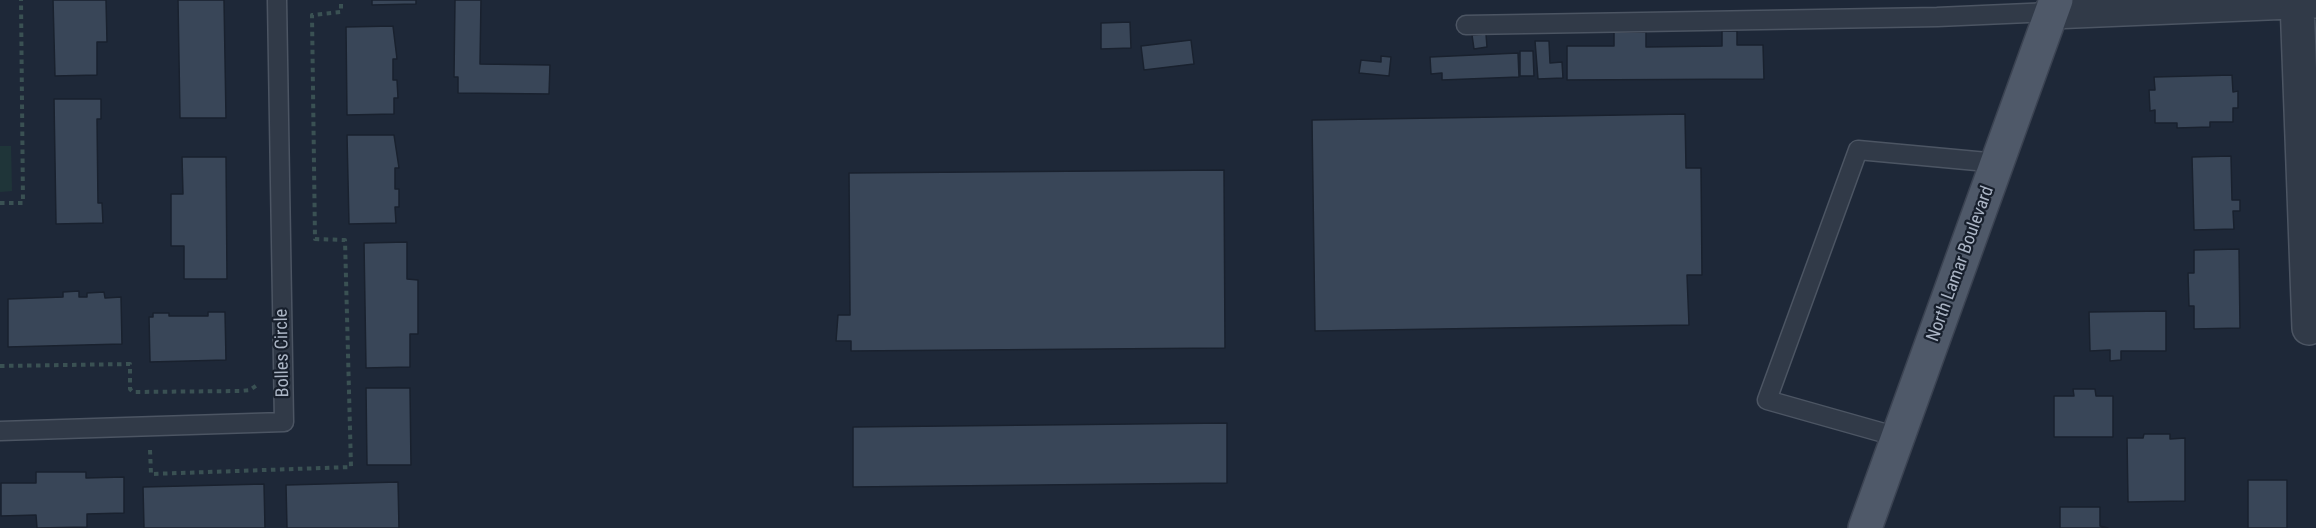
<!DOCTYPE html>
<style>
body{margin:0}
canvas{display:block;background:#1e2838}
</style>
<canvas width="2316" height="528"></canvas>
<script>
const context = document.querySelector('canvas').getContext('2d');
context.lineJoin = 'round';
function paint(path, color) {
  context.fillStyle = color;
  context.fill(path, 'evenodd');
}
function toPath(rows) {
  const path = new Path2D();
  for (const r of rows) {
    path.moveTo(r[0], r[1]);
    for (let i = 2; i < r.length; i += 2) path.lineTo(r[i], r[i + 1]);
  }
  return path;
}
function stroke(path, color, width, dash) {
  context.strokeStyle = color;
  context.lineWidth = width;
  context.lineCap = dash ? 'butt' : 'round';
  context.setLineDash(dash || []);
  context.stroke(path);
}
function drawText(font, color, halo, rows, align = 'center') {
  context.font = font + ' "Roboto Condensed",sans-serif';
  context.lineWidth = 4.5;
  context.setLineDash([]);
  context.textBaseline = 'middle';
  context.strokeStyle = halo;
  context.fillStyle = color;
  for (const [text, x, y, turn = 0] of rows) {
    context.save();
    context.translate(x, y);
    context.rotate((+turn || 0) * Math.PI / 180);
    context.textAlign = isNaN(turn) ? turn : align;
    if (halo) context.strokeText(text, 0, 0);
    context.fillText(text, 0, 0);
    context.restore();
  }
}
const green = toPath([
 [0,146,11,146,12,191,0,192]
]);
const building = toPath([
 [53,0,106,0,107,42,97,42,97,75,55,76,53,0],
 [178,0,224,0,226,118,180,118,178,0],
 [372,0,416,0,416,4,372,5,372,0],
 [455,0,481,0,480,64,550,65,549,94,458,93,458,77,454,77,455,0],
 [1130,22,1131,48,1101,49,1101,23,1130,22],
 [393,26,397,59,393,59,393,80,397,80,398,98,394,98,394,114,347,115,346,27,393,26],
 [1722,31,1737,31,1737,45,1763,45,1764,79,1567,80,1567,46,1614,46,1614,32,1646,32,1646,47,1722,46,1722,31],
 [1486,34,1487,47,1474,49,1472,35,1486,34],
 [1191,40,1194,64,1144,70,1141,46,1191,40],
 [1535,41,1549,41,1550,63,1562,62,1563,78,1538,79,1535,41],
 [1520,51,1533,51,1534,76,1520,76,1520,51],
 [1518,53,1519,77,1442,80,1442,73,1431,74,1430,57,1518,53],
 [1381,56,1391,57,1389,76,1359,73,1361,60,1381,62,1381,56],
 [2232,75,2233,92,2238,91,2238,108,2233,108,2233,122,2210,122,2210,127,2177,128,2177,123,2155,123,2155,110,2150,111,2149,90,2155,90,2154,77,2232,75],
 [54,99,101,99,101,119,97,119,98,203,102,203,103,223,56,224,54,99],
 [1685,114,1686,168,1701,168,1702,275,1687,275,1689,325,1315,331,1312,120,1685,114],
 [347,135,394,135,399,168,395,168,395,189,399,189,399,207,395,207,396,223,349,224,347,135],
 [2231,156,2232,200,2240,200,2240,211,2233,211,2234,229,2194,230,2192,157,2231,156],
 [182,157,226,157,227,279,184,279,184,246,171,246,171,194,183,194,182,157],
 [1224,170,1225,348,851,351,851,341,836,341,838,315,850,315,849,173,1224,170],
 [407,242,407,279,418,280,418,334,410,334,410,367,366,368,364,243,407,242],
 [2239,249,2240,328,2194,329,2194,306,2189,306,2188,273,2194,273,2194,250,2239,249],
 [79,291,79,297,87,297,87,293,104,292,105,298,121,297,122,344,8,347,8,299,63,297,63,292,79,291],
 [2166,311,2166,351,2121,351,2121,360,2110,361,2110,350,2090,351,2089,312,2166,311],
 [208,312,225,312,226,360,150,362,149,317,153,317,153,313,169,313,169,316,208,316,208,312],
 [366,388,410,388,411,465,367,465,366,388],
 [2073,389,2095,389,2096,396,2113,396,2113,437,2054,437,2054,396,2074,396,2073,389],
 [1227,423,1227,483,853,487,853,427,1227,423],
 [2144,434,2170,434,2170,439,2185,438,2185,501,2128,502,2127,438,2143,438,2144,434],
 [36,472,86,472,86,478,124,477,124,513,87,514,87,527,37,528,36,515,1,516,1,483,36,483,36,472],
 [2248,480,2287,480,2287,528,2248,528,2248,480],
 [398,482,399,528,287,528,286,485,398,482],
 [264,484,265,528,144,528,143,487,264,484],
 [2060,507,2100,507,2100,526,2108,528,2060,528,2060,507]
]);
const path = toPath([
 [0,203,23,203,21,0],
 [0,366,130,364,130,389,133,392,240,391,250,390,257,385],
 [150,450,151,474,351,467,345,240,315,239,312,15,341,12,341,0]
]);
const service = toPath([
 [1466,25,1937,17,2051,12],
 [0,431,284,422,277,0],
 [1898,437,1767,400,1858,150,1998,163]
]);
const minor = toPath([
 [2297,1,2309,328],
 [2051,12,2316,1]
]);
const primary = toPath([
 [1865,528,2056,0]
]);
const streetNames = [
 ["North Lamar Boulevard",1961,264,-70],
 ["Bolles Circle",283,353,-91]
];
paint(green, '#1f3539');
paint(building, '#394658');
stroke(building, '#19212e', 1.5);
stroke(service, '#4c5563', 21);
stroke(minor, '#4c5563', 36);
stroke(primary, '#3b4352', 36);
stroke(path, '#3a5153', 4, [4.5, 4.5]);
stroke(service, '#313a48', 18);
stroke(minor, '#313a48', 33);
stroke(primary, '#4f5969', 33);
drawText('18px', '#abb5c5', '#171f2c', streetNames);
</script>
